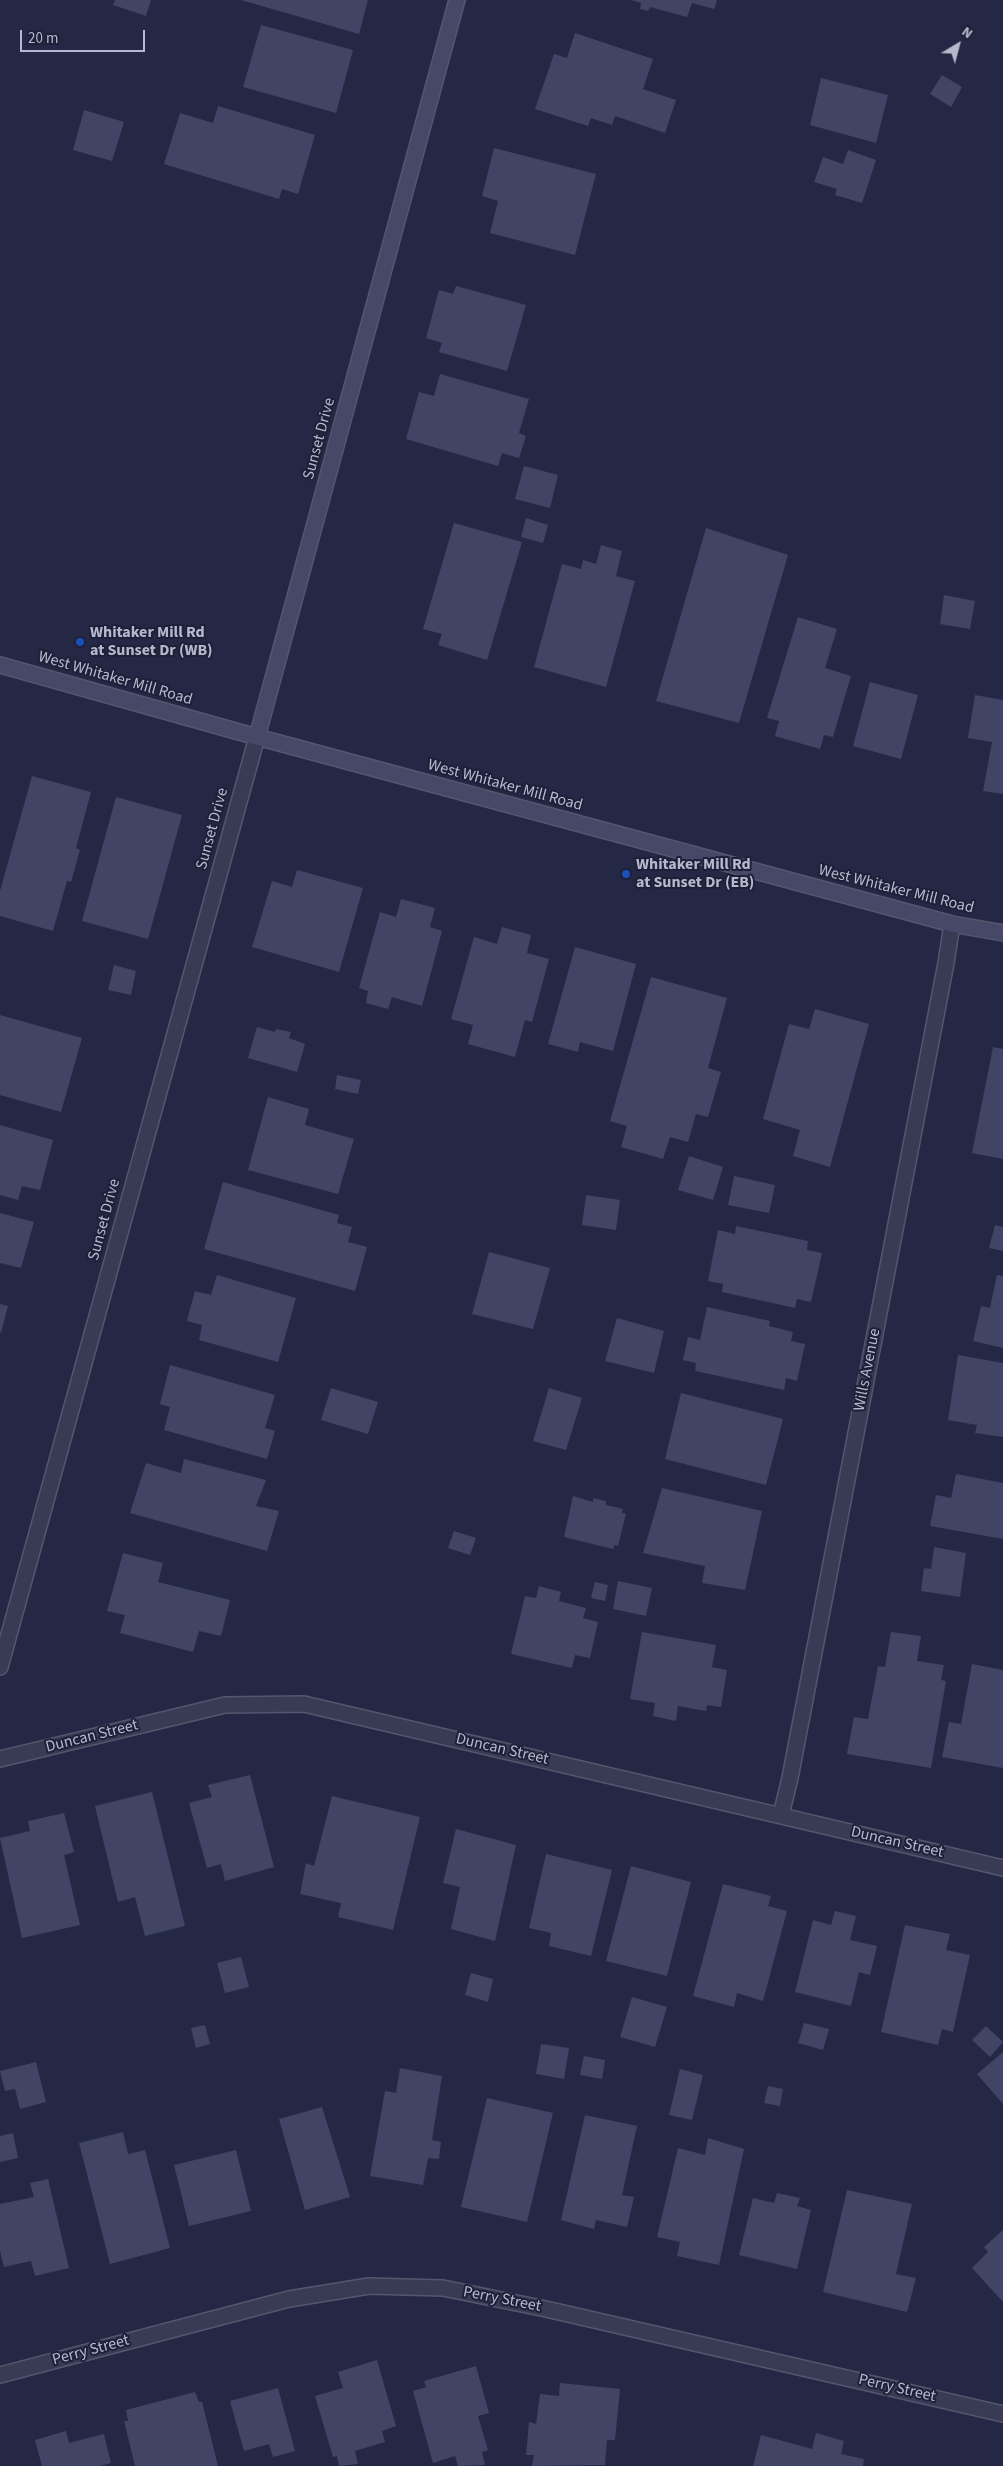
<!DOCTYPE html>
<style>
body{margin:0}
#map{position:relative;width:1003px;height:2466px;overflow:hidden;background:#252844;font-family:"Source Sans 3",sans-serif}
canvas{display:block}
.north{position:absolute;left:933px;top:20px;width:50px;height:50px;-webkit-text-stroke:4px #1e2039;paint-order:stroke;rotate:37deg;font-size:14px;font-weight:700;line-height:20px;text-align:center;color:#b7b8cd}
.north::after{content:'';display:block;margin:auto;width:18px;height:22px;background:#b7b8cd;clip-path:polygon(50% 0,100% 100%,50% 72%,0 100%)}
.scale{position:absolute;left:20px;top:30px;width:125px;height:22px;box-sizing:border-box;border:2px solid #b7b8cd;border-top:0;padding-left:6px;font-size:15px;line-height:18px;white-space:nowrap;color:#b7b8cd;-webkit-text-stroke:4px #1e2039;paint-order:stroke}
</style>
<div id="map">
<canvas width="1003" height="2466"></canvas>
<div class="north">N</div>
<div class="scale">20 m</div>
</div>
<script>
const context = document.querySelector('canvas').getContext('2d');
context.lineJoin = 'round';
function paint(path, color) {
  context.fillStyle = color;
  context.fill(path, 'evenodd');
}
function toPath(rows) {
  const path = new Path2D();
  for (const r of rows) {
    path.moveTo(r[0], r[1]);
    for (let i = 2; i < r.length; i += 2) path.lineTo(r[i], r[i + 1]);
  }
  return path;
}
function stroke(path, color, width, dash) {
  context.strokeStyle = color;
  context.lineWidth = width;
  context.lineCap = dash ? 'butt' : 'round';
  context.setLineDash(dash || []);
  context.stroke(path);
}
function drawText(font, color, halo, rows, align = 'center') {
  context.font = font + ' "Source Sans 3",sans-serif';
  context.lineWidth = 4;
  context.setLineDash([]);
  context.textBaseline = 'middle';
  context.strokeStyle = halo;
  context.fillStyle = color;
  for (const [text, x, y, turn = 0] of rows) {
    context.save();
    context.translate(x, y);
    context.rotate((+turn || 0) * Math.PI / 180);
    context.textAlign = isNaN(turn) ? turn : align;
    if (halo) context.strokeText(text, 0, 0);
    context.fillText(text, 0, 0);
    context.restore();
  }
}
const building = toPath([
 [115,0,151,0,146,16,113,5],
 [241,0,368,0,359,34],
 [631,0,717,0,714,9,692,3,687,17,650,7,648,11,640,9,641,3],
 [261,25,353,50,336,113,243,87],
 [575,33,653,59,643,89,676,100,665,133,615,116,612,125,591,118,588,126,535,109,554,54,567,58],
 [942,75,962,87,951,107,930,94],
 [821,78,888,95,876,143,810,125],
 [218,106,315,135,298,194,282,189,279,199,164,164,180,113,213,123],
 [84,110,124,122,112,161,73,150],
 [494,148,596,174,575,255,490,233,498,201,482,196],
 [848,150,876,160,862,203,835,195,837,189,814,182,823,157,843,164],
 [456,286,526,305,507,371,439,352,442,343,426,338,439,290,453,294],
 [440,374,529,399,519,433,526,436,519,458,502,453,498,466,406,439,419,392,434,396],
 [524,466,558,475,550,508,515,499],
 [526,518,548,525,543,543,521,537],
 [454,523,522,542,487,660,438,645,442,634,423,629],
 [706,528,788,555,739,723,656,701],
 [601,545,622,551,616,576,635,581,606,687,534,667,562,564,581,569,583,560,596,564],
 [944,595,975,601,970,629,940,624],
 [798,617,837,629,825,668,851,676,833,737,824,735,820,749,775,736,779,721,767,718],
 [870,682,918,695,901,759,853,746],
 [975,695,1003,700,1003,794,983,791,992,742,968,738],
 [32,776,91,792,76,848,80,850,71,882,67,881,53,931,0,916,0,891],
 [116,797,182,815,148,939,82,921],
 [297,870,363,888,339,972,252,947,272,881,292,887],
 [401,899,435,908,430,927,442,931,422,1006,392,997,388,1009,366,1003,368,991,359,988,380,912,396,917],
 [502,927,531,935,527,953,549,959,532,1022,525,1020,515,1057,468,1044,473,1025,451,1019,474,937,497,944],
 [575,947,636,964,613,1051,580,1042,578,1052,548,1044],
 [114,965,136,971,131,995,108,990],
 [651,977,727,998,708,1068,721,1072,708,1117,696,1114,688,1142,670,1137,663,1159,621,1147,627,1126,610,1121],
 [815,1009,869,1024,830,1167,793,1156,800,1130,763,1119,789,1024,809,1029],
 [0,1015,82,1038,61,1112,0,1095],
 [257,1027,275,1032,276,1029,291,1032,289,1038,305,1044,297,1072,248,1058],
 [993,1047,1003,1049,1003,1159,972,1153],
 [337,1075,361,1080,358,1094,335,1089],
 [268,1097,309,1109,305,1125,354,1139,338,1194,248,1170],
 [0,1125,53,1140,40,1190,22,1186,18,1200,0,1195],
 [689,1156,723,1167,713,1200,678,1190],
 [734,1176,775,1185,769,1213,728,1205],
 [223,1182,339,1215,337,1223,352,1227,348,1242,367,1247,355,1291,204,1249],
 [586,1195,620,1200,616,1230,582,1225],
 [0,1213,34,1222,21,1268,0,1263],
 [995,1225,1003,1227,1003,1251,989,1248],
 [736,1226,808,1241,807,1250,822,1253,811,1302,797,1299,795,1308,722,1292,723,1284,708,1281,718,1230,735,1234],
 [489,1252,550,1268,533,1329,472,1314],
 [217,1275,296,1298,278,1362,199,1340,202,1325,187,1321,190,1309,195,1291,211,1295],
 [997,1275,1003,1276,1003,1348,973,1341,981,1306,990,1308],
 [0,1304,8,1306,1,1333,0,1332],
 [707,1307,770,1321,769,1326,793,1332,791,1341,805,1344,797,1381,786,1378,784,1390,695,1371,696,1363,683,1360,688,1337,700,1340],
 [617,1318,664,1331,654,1373,605,1361],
 [958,1355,1003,1363,1003,1437,975,1433,977,1425,948,1420],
 [170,1365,275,1395,265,1428,275,1431,267,1459,164,1430,170,1407,160,1404],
 [331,1388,378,1402,368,1434,321,1420],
 [549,1388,582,1398,566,1450,533,1441],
 [681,1393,783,1419,766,1485,665,1459],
 [184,1459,266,1480,256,1506,279,1511,267,1551,130,1513,146,1463,181,1473],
 [956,1474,1003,1483,1003,1539,930,1526,936,1495,951,1498],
 [662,1488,762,1511,745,1590,702,1583,705,1566,643,1553],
 [573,1496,593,1502,593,1498,606,1501,606,1505,623,1509,622,1513,626,1514,618,1546,615,1545,613,1549,564,1537],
 [454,1531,476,1538,470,1555,448,1548],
 [934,1547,966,1553,960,1597,921,1591,924,1568,931,1569],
 [123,1553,163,1563,158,1582,230,1600,221,1636,199,1631,193,1652,120,1633,125,1615,107,1611],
 [618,1581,652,1588,646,1616,613,1609],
 [595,1582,608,1585,605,1601,591,1598],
 [539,1586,561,1592,559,1601,586,1608,583,1618,598,1622,590,1658,575,1655,572,1668,511,1654,525,1596,536,1598],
 [642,1632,716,1645,712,1667,727,1670,721,1707,707,1705,706,1711,678,1706,676,1721,653,1716,655,1703,630,1699],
 [891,1632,921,1636,917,1661,944,1665,941,1680,946,1681,931,1768,847,1754,854,1717,868,1719,878,1666,885,1667],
 [972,1664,1003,1670,1003,1768,942,1757,949,1722,961,1724],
 [250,1775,274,1867,225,1881,221,1864,207,1868,189,1803,212,1797,208,1785],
 [152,1792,185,1926,145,1936,135,1897,118,1902,95,1806],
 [332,1796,420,1817,393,1930,338,1917,341,1903,300,1894,306,1863,314,1866],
 [64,1813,74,1852,64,1855,80,1925,22,1938,0,1838,30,1831,28,1821],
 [456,1829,516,1845,495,1941,451,1929,460,1887,443,1883],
 [546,1854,612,1870,591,1956,549,1946,551,1933,529,1928],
 [631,1866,691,1882,667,1976,606,1961],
 [723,1884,771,1896,768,1906,787,1911,763,2001,737,1993,734,2007,693,1996],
 [835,1911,856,1916,850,1940,877,1946,870,1975,859,1972,851,2006,795,1992,813,1920,831,1925],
 [905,1925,950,1934,946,1950,970,1955,953,2032,942,2029,938,2045,881,2032],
 [241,1957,249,1987,225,1993,217,1963],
 [471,1973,493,1979,488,2002,465,1995],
 [632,1997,667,2007,655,2047,620,2037],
 [804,2023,829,2029,823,2050,798,2043],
 [205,2025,210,2044,196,2048,191,2028],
 [986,2026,1003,2042,990,2057,972,2040],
 [541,2044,569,2048,564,2079,536,2074],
 [1003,2052,1003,2104,977,2074],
 [584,2056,605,2060,602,2079,580,2075],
 [36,2062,46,2102,20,2109,15,2089,5,2091,0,2071],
 [400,2068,442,2076,432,2140,441,2142,439,2159,428,2158,423,2185,370,2176,385,2091,396,2093],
 [680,2069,703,2075,692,2120,669,2115],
 [768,2086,783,2089,780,2106,764,2103],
 [487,2098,553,2113,527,2222,461,2207],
 [322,2107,350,2197,305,2210,279,2119],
 [585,2115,637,2126,622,2195,634,2197,627,2227,596,2220,594,2229,561,2220],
 [123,2132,128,2154,145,2150,170,2248,110,2264,79,2143],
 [13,2133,18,2158,0,2162,0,2136],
 [708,2138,744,2149,719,2265,677,2256,680,2242,657,2237,678,2148,705,2155],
 [236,2150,251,2211,189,2226,174,2165],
 [48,2179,69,2268,35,2276,31,2261,4,2267,0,2251,0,2204,34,2197,30,2183],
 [847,2190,912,2204,896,2274,916,2278,907,2312,823,2292],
 [777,2193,800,2198,797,2206,811,2210,797,2269,739,2255,753,2198,774,2203],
 [1003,2230,1003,2302,972,2268,988,2252,984,2247],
 [377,2360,396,2426,382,2431,385,2442,355,2451,358,2464,339,2466,337,2456,333,2457,315,2396,343,2388,338,2372],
 [476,2366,489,2413,478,2416,488,2450,482,2452,485,2465,458,2466,455,2456,433,2463,413,2391,426,2387,424,2381],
 [560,2383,620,2389,615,2440,607,2440,605,2465,532,2466,534,2455,526,2455,529,2422,536,2424,540,2394,559,2396],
 [278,2388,295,2451,273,2457,269,2444,244,2451,230,2401],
 [195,2392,199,2402,202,2402,218,2466,135,2466,124,2421,128,2421,126,2410],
 [66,2431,69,2443,104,2434,111,2463,100,2466,42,2466,35,2440],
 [816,2433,844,2441,841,2454,864,2459,863,2466,753,2466,761,2435,812,2449]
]);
const street = toPath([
 [0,1667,257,737],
 [0,1759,225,1705,304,1704,1003,1868],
 [781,1815,790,1778,946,963,952,924],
 [0,2375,289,2299,369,2286,443,2288,546,2309,1003,2414]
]);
const secondary = toPath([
 [0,665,257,737,952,924,1003,933],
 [257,737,457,0]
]);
const markers = [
 [80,642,5,"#1a4fb4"],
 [626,874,5,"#1a4fb4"]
];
const streetNames = [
 ["Sunset Drive",320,439,-75],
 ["West Whitaker Mill Road",115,679,16],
 ["West Whitaker Mill Road",505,786,15],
 ["Sunset Drive",213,829,-75],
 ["West Whitaker Mill Road",896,890,14],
 ["Sunset Drive",105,1220,-75],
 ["Wills Avenue",868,1370,-79],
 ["Duncan Street",92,1737,-14],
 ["Duncan Street",502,1750,13],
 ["Duncan Street",897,1843,13],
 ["Perry Street",502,2300,11],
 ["Perry Street",91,2351,-15],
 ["Perry Street",897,2389,13]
];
const poiNames = [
 ["Whitaker Mill Rd",90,633],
 ["at Sunset Dr (WB)",90,651],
 ["Whitaker Mill Rd",636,865],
 ["at Sunset Dr (EB)",636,883]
];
paint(building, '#414465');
stroke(street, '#55566e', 18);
stroke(secondary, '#55566e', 18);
stroke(street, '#393b54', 15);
stroke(secondary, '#474867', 15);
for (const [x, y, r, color] of markers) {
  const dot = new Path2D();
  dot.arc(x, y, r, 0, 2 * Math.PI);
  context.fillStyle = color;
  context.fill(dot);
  stroke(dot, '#1e2039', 2);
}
drawText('16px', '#b7b8cd', '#1e2039', streetNames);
drawText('bold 16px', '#b7b8cd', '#1e2039', poiNames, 'left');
</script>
